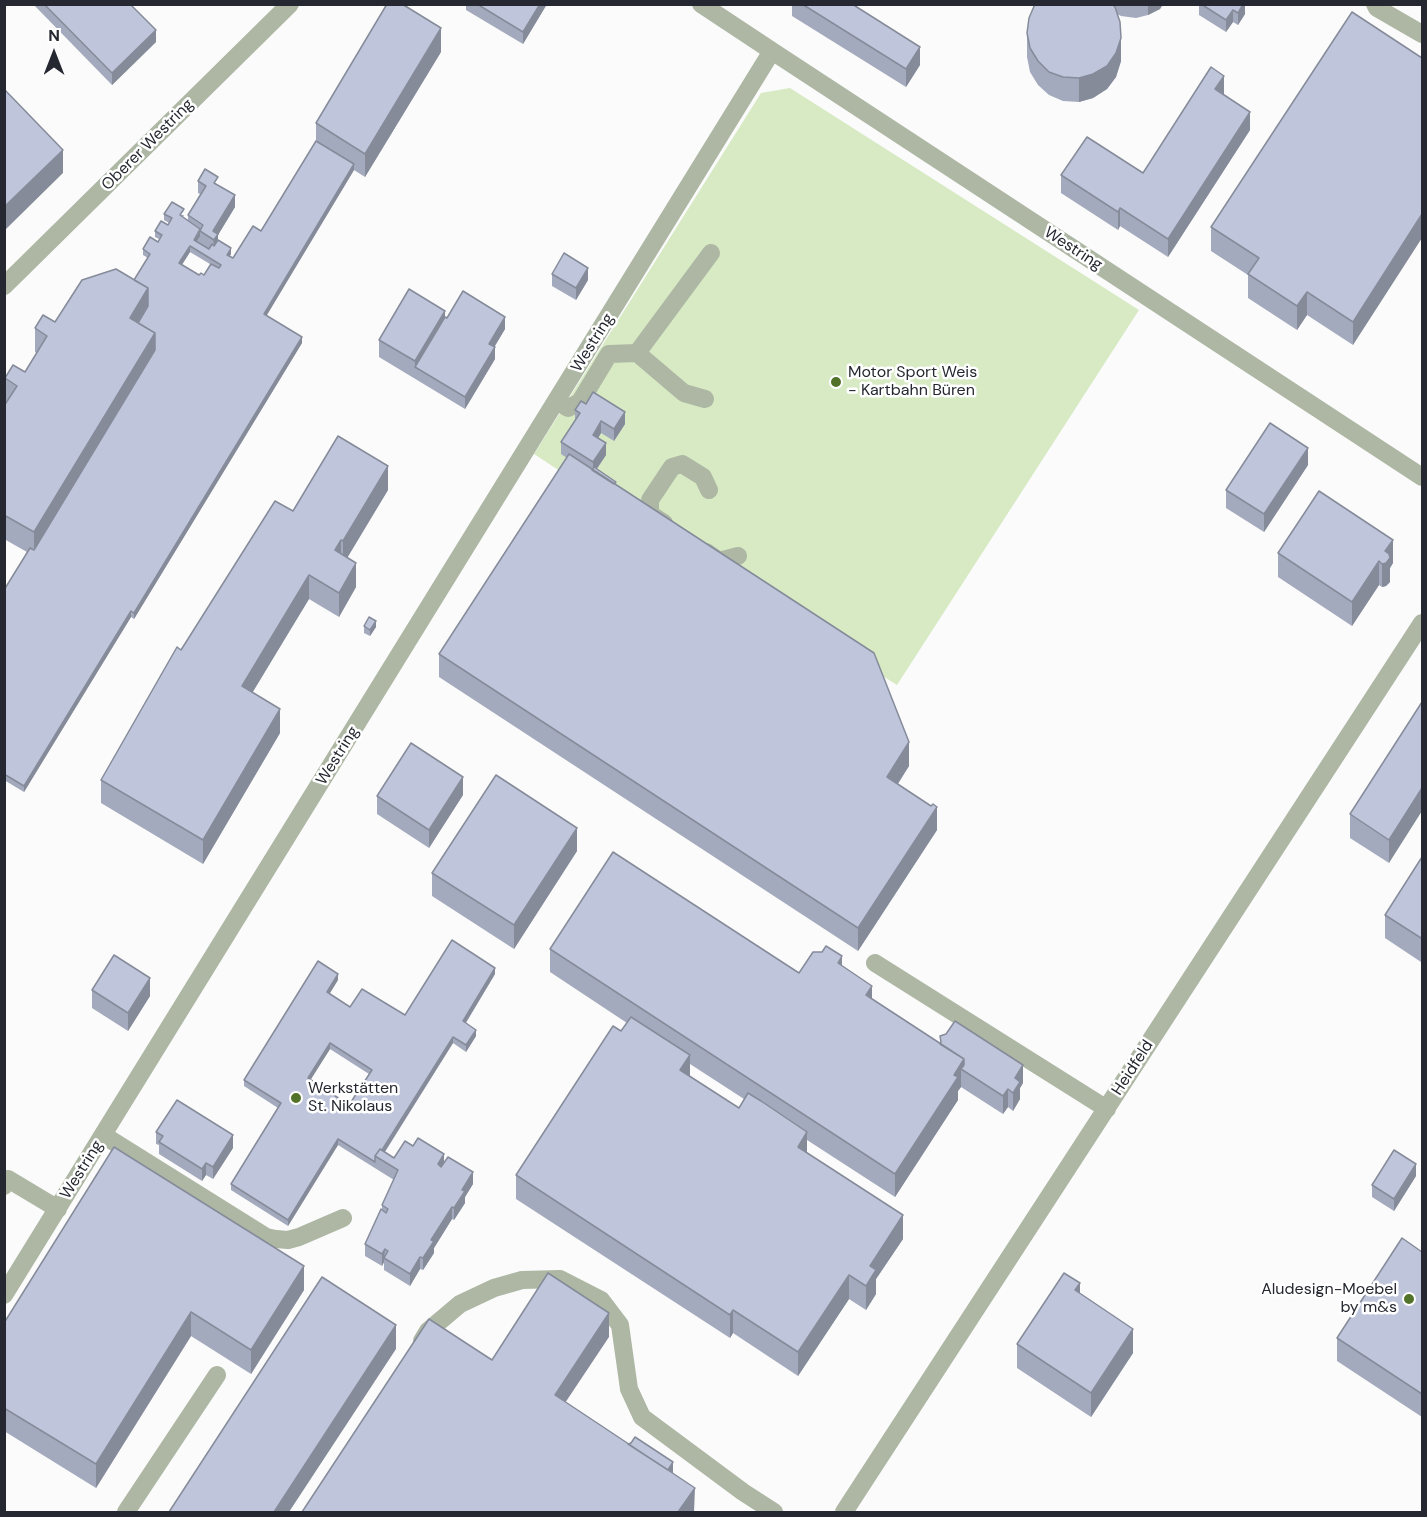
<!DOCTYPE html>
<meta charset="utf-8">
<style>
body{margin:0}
#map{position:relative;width:1427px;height:1517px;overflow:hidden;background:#fbfbfb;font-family:"DM Sans",sans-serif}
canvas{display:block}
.frame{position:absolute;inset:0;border:6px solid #252830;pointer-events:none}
.north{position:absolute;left:24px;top:24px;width:60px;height:60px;-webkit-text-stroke:4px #fff;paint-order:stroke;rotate:0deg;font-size:16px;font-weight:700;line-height:24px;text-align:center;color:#252830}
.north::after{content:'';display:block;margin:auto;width:21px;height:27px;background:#252830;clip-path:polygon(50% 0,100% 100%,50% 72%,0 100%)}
</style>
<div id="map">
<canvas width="1427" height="1517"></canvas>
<div class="frame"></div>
<div class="north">N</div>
</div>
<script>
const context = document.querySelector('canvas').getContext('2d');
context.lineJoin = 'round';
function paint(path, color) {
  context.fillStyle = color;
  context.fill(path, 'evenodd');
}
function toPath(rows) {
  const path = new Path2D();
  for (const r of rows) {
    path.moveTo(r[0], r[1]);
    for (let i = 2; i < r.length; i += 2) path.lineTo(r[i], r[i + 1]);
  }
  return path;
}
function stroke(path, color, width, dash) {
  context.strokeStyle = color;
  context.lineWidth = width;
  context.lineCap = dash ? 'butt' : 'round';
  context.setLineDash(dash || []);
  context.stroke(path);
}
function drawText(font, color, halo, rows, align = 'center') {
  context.font = font + ' "DM Sans",sans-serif';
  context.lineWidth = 5;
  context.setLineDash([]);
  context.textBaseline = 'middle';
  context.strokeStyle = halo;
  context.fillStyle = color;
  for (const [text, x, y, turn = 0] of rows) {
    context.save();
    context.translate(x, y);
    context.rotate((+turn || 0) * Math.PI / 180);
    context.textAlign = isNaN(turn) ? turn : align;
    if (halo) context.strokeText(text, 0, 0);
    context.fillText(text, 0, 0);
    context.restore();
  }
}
const green = toPath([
 [790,88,1139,310,897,685,607,502,534,454,761,93]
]);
const minor = toPath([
 [701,4,772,51],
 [1375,4,1377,8,1422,34],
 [4,286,290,4],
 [637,353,711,253],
 [557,401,568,408,580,402,609,354,637,353,684,393,705,399],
 [664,523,650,514,650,500,672,467,682,464,703,477,709,490],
 [706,552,719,561,738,556],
 [875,963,1107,1109],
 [103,1135,266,1237,276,1239,288,1240,299,1237,343,1218],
 [4,1186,8,1179,58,1209],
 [4,1295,772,51,1422,477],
 [422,1341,428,1331,460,1304,494,1288,522,1280,560,1279,601,1300,620,1325,629,1389,642,1417,743,1492,774,1512],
 [126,1512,217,1375],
 [844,1512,1422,623]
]);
const wall = toPath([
 [33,4,130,4,156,42,112,85],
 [466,4,547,4,523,44,466,10],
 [792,4,852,4,920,65,906,87,792,16],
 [1035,4,1163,4,1160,9,1148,15,1136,18,1121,16,1117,14,1121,61,1116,77,1107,89,1093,98,1079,102,1063,101,1049,95,1038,85,1030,72,1027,57,1027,33],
 [1199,4,1245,4,1245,14,1238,25,1233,22,1226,32,1199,15],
 [441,52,365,177,354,170,266,316,302,343,134,619,131,617,24,792,4,780,4,590,27,552,4,539,4,406,7,403,5,402,5,378,25,372,37,353,35,352,35,328,55,322,134,280,148,258,143,255,143,249,158,242,159,239,155,237,155,231,168,225,169,223,164,220,164,214,184,215,183,217,188,220,188,215,200,194,198,193,198,181,218,185,235,207,218,235,218,240,231,254,230,256,233,258,261,231,316,141,316,123],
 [190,252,210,264,204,275,199,275,182,265],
 [1422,58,1353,345,1307,315,1297,330,1248,298,1248,275,1211,251,1211,227],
 [1223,94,1250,130,1168,257,1120,226,1118,230,1061,193,1061,175,1143,173,1224,94],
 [552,274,588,280,576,300,552,286],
 [445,317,447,318,505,329,494,347,495,359,465,409,379,357,379,340],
 [586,404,625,424,614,441,601,433,598,438,606,455,597,469,616,485,909,766,898,784,937,830,858,951,439,677,439,654,567,458,561,454,561,442,575,420,575,410],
 [1308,465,1264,532,1226,508,1226,490],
 [388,490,347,557,356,587,339,617,309,599,252,692,280,733,203,864,101,803,101,780,181,650,293,511],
 [1319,491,1393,563,1390,568,1390,582,1386,586,1382,587,1379,585,1352,626,1278,577,1278,553],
 [364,626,376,627,370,636,364,633],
 [1422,702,1389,863,1350,838,1350,814],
 [463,795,429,848,377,814,377,796],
 [577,851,514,949,432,896,432,873],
 [1422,857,1421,962,1385,938,1385,915],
 [550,949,799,973,842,966,872,999,940,1044,940,1036,1023,1083,1020,1088,1020,1099,1013,1111,1008,1107,1003,1114,961,1087,958,1091,958,1100,895,1197,807,1140,807,1153,903,1239,876,1279,876,1294,866,1310,849,1299,798,1376,733,1333,730,1338,516,1199,516,1175,627,1023,550,972],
 [690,1064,744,1099,739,1108,690,1076],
 [495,974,466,1023,476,1036,466,1052,453,1043,385,1152,394,1158,444,1163,473,1184,465,1197,465,1203,454,1220,452,1219,434,1248,434,1253,423,1270,420,1269,410,1286,384,1270,384,1262,382,1266,365,1256,365,1244,382,1210,382,1205,394,1180,338,1145,288,1226,231,1190,231,1184,278,1108,244,1086,244,1080,338,980,329,994,350,1007,405,1015],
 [330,1049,369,1074,349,1105,310,1080],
 [92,990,150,996,128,1031,92,1008],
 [156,1132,233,1148,213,1179,206,1175,202,1181,159,1154,159,1145,156,1144],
 [1416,1176,1394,1211,1372,1197,1372,1185],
 [1422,1252,1422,1417,1337,1361,1337,1338],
 [304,1290,251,1374,191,1336,96,1488,4,1431,4,1323],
 [1080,1293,1133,1353,1091,1417,1017,1368,1017,1344]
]);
const shadedWall = toPath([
 [540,4,547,4,523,44,523,32],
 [1148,4,1163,4,1160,9,1148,15],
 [1243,4,1245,4,1245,14,1238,25,1238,13],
 [1233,10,1233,22,1226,32,1226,20],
 [441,28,441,52,365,177,365,154],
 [156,30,156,42,112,85,112,73],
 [1121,38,1121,61,1116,77,1107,89,1093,98,1079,102,1079,78],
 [920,47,920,65,906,87,906,69],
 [1224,76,1224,94,1215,107,1215,89],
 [1250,112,1250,130,1168,257,1168,239],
 [63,150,63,173,4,231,4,207],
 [354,164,354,170,264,320,264,314],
 [235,195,235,207,218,235,218,246,214,252,213,231],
 [1120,208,1120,226,1118,230,1118,212],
 [1422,214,1422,238,1353,345,1353,322],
 [200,231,200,236,194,246,194,240],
 [190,246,190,252,179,269,179,263],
 [231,248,231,254,227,261,227,255],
 [588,268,588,280,576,300,576,288],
 [148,288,148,312,133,337,130,318],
 [1307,292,1307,315,1297,330,1297,306],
 [445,311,445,329,415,367,415,379,415,361],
 [505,317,505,329,489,356,489,344],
 [155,333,155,357,34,556,34,532],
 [302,337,302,343,134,619,134,613],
 [495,347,495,359,465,409,465,397],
 [625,412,625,424,614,441,614,429],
 [601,421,601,433,593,447,593,435],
 [606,443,606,455,593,474,593,462],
 [1308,448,1308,465,1264,532,1264,514],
 [388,466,388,490,343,565,343,541],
 [341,540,341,564,335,550],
 [1393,540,1393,563,1390,568,1390,582,1386,586,1382,587,1382,564,1385,551],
 [1379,561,1379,585,1352,626,1352,602],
 [356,563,356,587,339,617,339,593],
 [309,575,309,599,242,710,242,686],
 [131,611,131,617,24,792,24,786],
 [376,621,376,627,370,636,370,630],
 [280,709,280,733,203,864,203,840],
 [909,742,909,766,887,800,887,777],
 [463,777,463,795,429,848,429,830],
 [1422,788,1422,811,1389,863,1389,840],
 [937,807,937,830,858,951,858,928],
 [577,828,577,851,514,949,514,925],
 [1422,936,1422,960,1421,962,1421,938],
 [842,956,842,980,838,963],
 [495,968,495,974,463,1027,463,1021],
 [338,974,338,980,327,998,327,992],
 [150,978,150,996,128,1031,128,1013],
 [872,986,872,1009,866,995],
 [476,1030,476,1036,466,1052,466,1045],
 [453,1037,453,1043,380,1159,378,1158],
 [330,1043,330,1049,308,1084,308,1078],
 [690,1055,690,1079,680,1070],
 [964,1059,964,1071,961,1069,961,1087,958,1091,958,1100,895,1197,895,1174],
 [1023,1065,1023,1083,1020,1088,1020,1099,1013,1111,1013,1093,1015,1078],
 [1008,1089,1008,1107,1003,1114,1003,1096],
 [807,1132,807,1155,798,1147],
 [233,1135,233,1148,213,1179,213,1167],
 [338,1139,338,1145,288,1226,288,1220],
 [444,1154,444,1166,438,1176,438,1164],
 [206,1163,206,1175,202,1181,202,1169],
 [1416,1164,1416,1176,1394,1211,1394,1199],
 [473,1172,473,1184,465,1197,465,1203,454,1220,454,1208,462,1190],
 [452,1207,452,1219,434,1248,434,1253,423,1270,423,1258,431,1240],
 [903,1215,903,1239,876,1279,876,1294,866,1310,866,1286,870,1266],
 [385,1249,384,1262,382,1266,382,1254],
 [420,1257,420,1269,410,1286,410,1274],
 [304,1266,304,1290,251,1374,251,1350],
 [849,1275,849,1299,798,1376,798,1352],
 [1080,1283,1080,1307,1075,1290],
 [733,1310,733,1333,730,1338,730,1315],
 [191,1312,191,1336,96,1488,96,1464],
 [609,1313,609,1337,555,1418,555,1395],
 [396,1325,396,1349,289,1512,274,1512],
 [1133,1329,1133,1353,1091,1417,1091,1393],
 [673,1462,673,1474,663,1478],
 [695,1488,694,1512,678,1512]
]);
const building = toPath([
 [44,4,130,4,156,30,112,73,44,4],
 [387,4,402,4,441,28,365,154,316,123,387,4],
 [477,4,540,4,523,32,477,4],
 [802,4,852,4,920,47,906,69,802,4],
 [1035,4,1112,4,1115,7,1120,22,1121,38,1116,53,1107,66,1093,74,1079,78,1063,77,1049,72,1038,61,1030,48,1027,33,1029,18,1035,4],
 [1201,4,1243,4,1238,13,1233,10,1226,20,1201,4],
 [1352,12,1422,58,1422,214,1353,322,1307,292,1297,306,1248,274,1259,258,1211,227,1352,12],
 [1211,67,1224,76,1215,89,1250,112,1168,239,1120,208,1118,212,1061,175,1087,137,1143,173,1211,67],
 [4,89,63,150,4,207,4,89],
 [316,141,354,164,264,314,302,337,134,613,131,611,24,786,4,774,4,590,30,548,34,550,155,350,155,333,138,323,148,306,148,288,134,280,150,254,143,249,150,237,158,242,162,235,155,231,161,221,168,225,172,218,164,214,172,202,184,209,180,215,200,229,194,240,209,249,212,244,214,246,218,240,231,248,227,255,233,258,253,226,261,231,316,141],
 [190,246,221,265,219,268,211,264,204,275,201,273,199,275,179,263,190,246],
 [205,169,218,177,214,183,235,195,213,231,218,234,214,240,200,231,203,225,188,215,206,186,198,181,205,169],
 [564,253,588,268,576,288,552,274,564,253],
 [116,269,148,288,130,318,155,333,34,532,4,515,4,406,17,386,5,378,13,365,25,372,47,336,35,328,43,315,55,322,82,280,116,269],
 [409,289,445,311,415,361,379,340,409,289],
 [463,291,505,317,489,344,495,347,465,397,415,367,445,317,447,318,463,291],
 [593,392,625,412,614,429,601,421,593,435,606,443,593,462,561,442,580,413,575,410,581,401,586,404,593,392],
 [1270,423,1308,448,1264,514,1226,490,1270,423],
 [338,436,388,466,343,541,341,540,335,550,356,563,339,593,309,575,242,686,280,709,203,840,101,780,177,647,181,650,275,501,293,511,338,436],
 [569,454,874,653,909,742,887,777,931,806,933,804,937,807,858,928,439,654,569,454],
 [594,467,616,482,614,484,592,470,594,467],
 [1319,491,1393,540,1385,551,1389,554,1390,558,1386,563,1382,564,1379,561,1352,602,1278,553,1319,491],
 [369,617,376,621,370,630,364,626,369,617],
 [1422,702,1422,788,1389,840,1350,814,1422,702],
 [411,743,463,777,429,830,377,796,411,743],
 [496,775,577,828,514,925,432,873,496,775],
 [613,852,799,973,813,952,822,952,826,946,842,956,838,963,872,986,866,995,964,1059,954,1075,958,1077,895,1174,550,949,613,852],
 [1422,857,1422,936,1421,938,1385,915,1422,857],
 [452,940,495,968,463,1021,476,1030,466,1045,453,1037,382,1150,380,1149,375,1156,375,1162,338,1139,288,1220,231,1184,281,1103,244,1080,318,961,338,974,327,992,350,1007,362,989,405,1015,452,940],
 [330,1043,372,1070,349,1105,308,1078,330,1043],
 [114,955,150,978,128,1013,92,990,114,955],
 [631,1017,690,1055,680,1070,739,1108,748,1093,761,1101,807,1132,798,1147,903,1215,870,1266,876,1270,866,1286,849,1275,798,1352,733,1310,730,1315,516,1175,613,1026,621,1031,631,1017],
 [955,1021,1023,1065,1015,1078,1020,1082,1013,1093,1008,1089,1003,1096,961,1069,964,1065,964,1059,940,1044,941,1042,940,1036,946,1034,955,1021],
 [177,1100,233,1135,213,1167,206,1163,202,1169,159,1142,163,1136,156,1132,177,1100],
 [418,1138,444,1154,438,1164,441,1167,448,1157,473,1172,462,1190,465,1191,454,1208,452,1207,431,1240,434,1241,423,1258,420,1257,410,1274,384,1258,388,1251,385,1249,382,1254,365,1244,381,1209,386,1213,388,1209,382,1205,398,1170,375,1156,380,1149,394,1158,405,1141,413,1146,418,1138],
 [114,1147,304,1266,251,1350,191,1312,96,1464,4,1408,4,1323,114,1147],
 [1394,1150,1416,1164,1394,1199,1372,1185,1394,1150],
 [1402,1238,1422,1252,1422,1394,1337,1338,1402,1238],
 [548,1273,609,1313,555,1395,695,1488,678,1512,302,1512,429,1319,492,1360,548,1273],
 [1064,1273,1080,1283,1075,1290,1133,1329,1091,1393,1017,1344,1064,1273],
 [322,1277,396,1325,274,1512,169,1512,322,1277],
 [635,1437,673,1462,668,1470,628,1444,631,1443,635,1437]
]);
const markers = [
 [836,382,6,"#527229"],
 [296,1098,6,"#527229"],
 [1409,1299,6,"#527229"]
];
const streetNames = [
 ["Oberer Westring",148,145,-45],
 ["Westring",1073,249,33],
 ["Westring",593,343,-58],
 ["Westring",338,756,-58],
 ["Heidfeld",1133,1068,-57],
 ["Westring",82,1170,-58]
];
const poiNames = [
 ["Motor Sport Weis",848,373],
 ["- Kartbahn Büren",848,391],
 ["Werkstätten",308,1089],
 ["St. Nikolaus",308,1107],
 ["Aludesign-Moebel",1397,1290,"right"],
 ["by m&s",1397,1308,"right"]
];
paint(green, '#d7eac4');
stroke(minor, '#adb7a4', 18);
paint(wall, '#a4aabd');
paint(shadedWall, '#868b9a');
paint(building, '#bfc6dc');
stroke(building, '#868b9a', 1.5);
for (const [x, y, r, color] of markers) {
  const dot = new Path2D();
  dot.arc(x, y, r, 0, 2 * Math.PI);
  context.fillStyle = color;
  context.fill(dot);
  stroke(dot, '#fff', 2);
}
drawText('16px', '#252830', '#fff', streetNames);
drawText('16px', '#252830', '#fff', poiNames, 'left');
</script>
